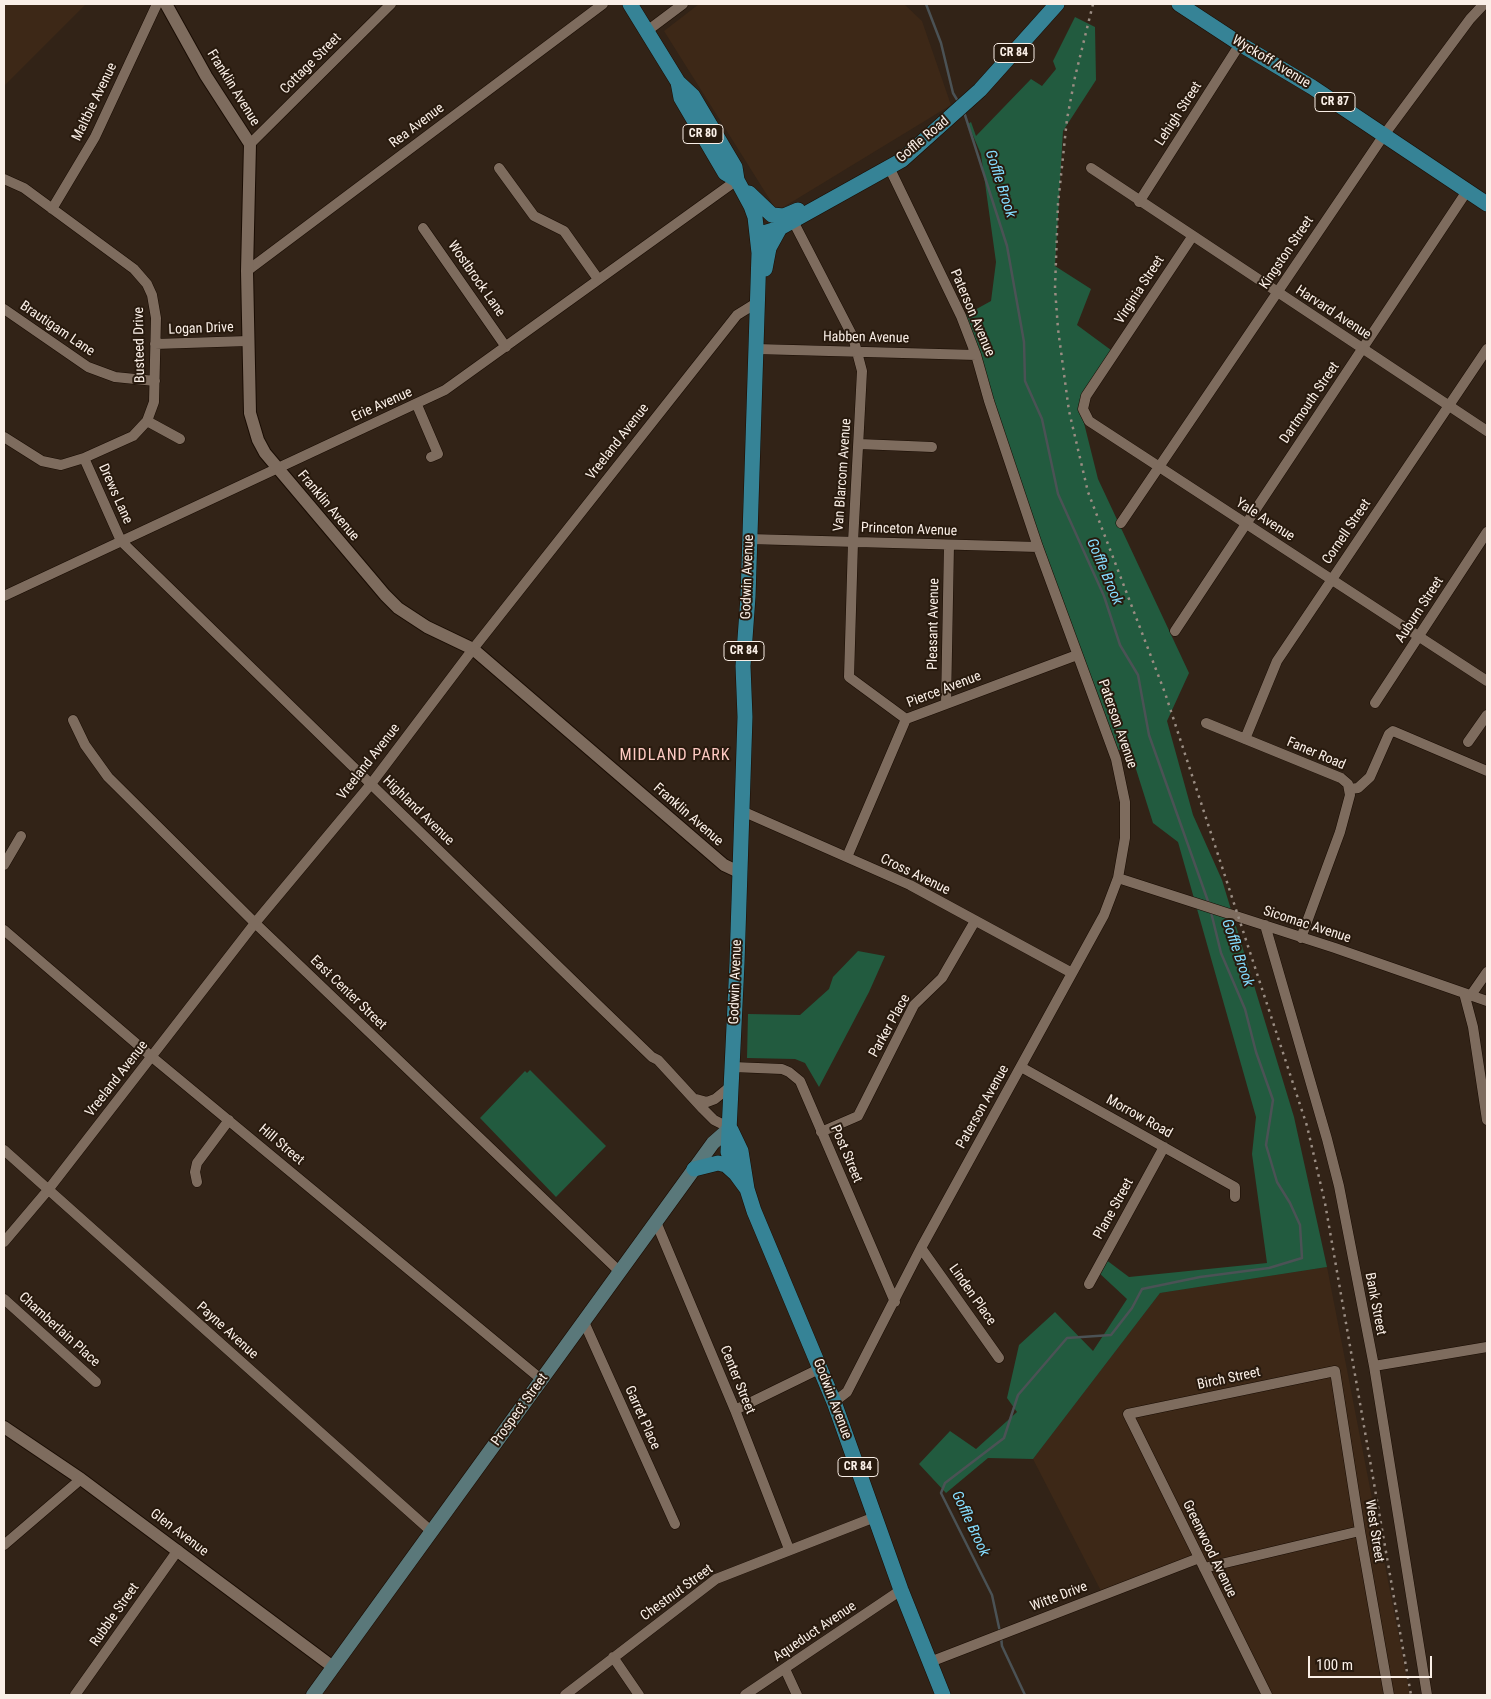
<!DOCTYPE html>
<style>
body{margin:0}
#map{position:relative;width:1491px;height:1699px;overflow:hidden;background:#322317;font-family:"Roboto Condensed",sans-serif}
canvas{display:block}
.frame{position:absolute;inset:0;border:5px solid #faefe7;pointer-events:none}
.scale{position:absolute;left:1308px;top:1656px;width:124px;height:22px;box-sizing:border-box;border:2px solid #faefe7;border-top:0;padding-left:6px;font-size:15px;line-height:18px;white-space:nowrap;color:#faefe7;-webkit-text-stroke:4px #281a0e;paint-order:stroke}
</style>
<div id="map">
<canvas width="1491" height="1699"></canvas>
<div class="frame"></div>
<div class="scale">100 m</div>
</div>
<script>
const context = document.querySelector('canvas').getContext('2d');
context.lineJoin = 'round';
function paint(path, color) {
  context.fillStyle = color;
  context.fill(path, 'evenodd');
}
function toPath(rows) {
  const path = new Path2D();
  for (const r of rows) {
    path.moveTo(r[0], r[1]);
    for (let i = 2; i < r.length; i += 2) path.lineTo(r[i], r[i + 1]);
  }
  return path;
}
function stroke(path, color, width, dash) {
  context.strokeStyle = color;
  context.lineWidth = width;
  context.lineCap = dash ? 'butt' : 'round';
  context.setLineDash(dash || []);
  context.stroke(path);
}
function drawText(font, color, halo, rows, align = 'center') {
  context.font = font + ' "Roboto Condensed",sans-serif';
  context.lineWidth = 4;
  context.setLineDash([]);
  context.textBaseline = 'middle';
  context.strokeStyle = halo;
  context.fillStyle = color;
  for (const [text, x, y, turn = 0] of rows) {
    context.save();
    context.translate(x, y);
    context.rotate((+turn || 0) * Math.PI / 180);
    context.textAlign = isNaN(turn) ? turn : align;
    if (halo) context.strokeText(text, 0, 0);
    context.fillText(text, 0, 0);
    context.restore();
  }
}
const built = toPath([
 [4,4,86,4,4,86],
 [699,4,904,4,922,21,951,105,777,211,664,31],
 [1327,1267,1405,1668,1410,1695,1266,1695,1196,1556,1101,1591,1033,1459,1160,1293]
]);
const green = toPath([
 [1075,17,1095,27,1096,80,1063,131,1055,266,1091,289,1077,325,1115,353,1080,407,1098,479,1189,673,1167,721,1193,815,1222,880,1294,1117,1327,1267,1160,1293,1033,1459,988,1458,946,1493,919,1464,950,1431,976,1449,1017,1412,1007,1398,1019,1345,1055,1312,1093,1351,1127,1299,1097,1271,1105,1259,1129,1277,1267,1263,1252,1154,1256,1117,1178,842,1153,823,1129,747,1112,752,962,317,991,301,996,262,981,154,968,124,971,122,976,136,1031,79,1042,86,1056,69,1053,61],
 [858,951,885,956,869,992,819,1087,805,1063,795,1059,747,1058,748,1014,800,1015,829,989,833,977],
 [530,1070,606,1146,556,1197,480,1118,525,1071,527,1073]
]);
const stream = toPath([
 [926,4,941,43,953,93,959,103],
 [964,112,1007,246,1024,342,1025,381,1042,419,1058,494,1104,596,1120,645,1138,675,1149,735,1209,904],
 [1000,1632,992,1595,941,1493,945,1483,1004,1438,1018,1395,1067,1338,1111,1335,1132,1308,1142,1289,1200,1277,1269,1268,1302,1258,1300,1225,1290,1203,1277,1182,1266,1145,1273,1100,1256,1052,1245,1009,1221,953,1211,912],
 [1001,1637,1002,1646,1025,1695]
]);
const minor = toPath([
 [647,31,683,4],
 [250,144,391,4],
 [499,168,534,216,564,231,598,279],
 [1091,168,1487,431],
 [4,179,24,188,134,269,147,284,152,295,156,318,154,402,147,421,133,436,84,458,61,465,42,461,4,437],
 [1139,202,1240,44],
 [52,209,95,137,157,4],
 [793,221,853,337,862,371,853,542,849,677,906,719],
 [423,228,506,347],
 [1192,237,1086,396,1083,409,1089,421,1487,681],
 [247,271,603,4],
 [4,309,88,367,115,377,155,381],
 [155,344,248,341],
 [756,349,976,355],
 [417,405,438,454,431,457],
 [147,421,180,439],
 [859,444,932,447],
 [84,458,121,541,598,1005,652,1057,658,1060,703,1109,714,1120,730,1128],
 [1121,523,1384,135,1470,19,1484,4],
 [749,539,1038,547],
 [4,596,445,390,737,180],
 [1175,631,1467,191],
 [1375,703,1487,532],
 [946,704,949,545],
 [73,720,85,745,108,777,255,923,620,1272],
 [1206,723,1341,778,1348,784,1350,795,1340,832,1301,938],
 [1245,739,1277,661,1487,349],
 [1468,742,1487,715],
 [1350,789,1358,788,1370,777,1389,734,1393,731,1487,771],
 [742,811,910,885,1072,973],
 [847,857,906,719,1077,655],
 [4,865,21,836],
 [1118,878,1335,948,1487,1001],
 [1265,925,1327,1139,1339,1186,1374,1366,1427,1695],
 [4,930,152,1057,542,1380],
 [1464,993,1473,1027,1487,1120],
 [1471,995,1487,972],
 [733,1067,782,1069,789,1072,800,1081,895,1302],
 [1021,1067,1235,1187,1235,1197],
 [696,1099,707,1102,715,1099,732,1085],
 [821,1132,858,1116,914,1005,942,978,975,921],
 [4,1150,432,1532],
 [197,1182,195,1172,197,1163,229,1120],
 [656,1222,735,1410,789,1549],
 [4,1242,48,1190,255,923,371,784,473,649,737,315,758,302],
 [921,1248,999,1358],
 [1089,1284,1164,1147],
 [4,1299,96,1382],
 [584,1322,675,1524],
 [1374,1366,1487,1347],
 [834,1402,847,1392,921,1248,1104,915,1118,878,1125,838,1125,802,1116,759,1038,547,989,401,976,355,961,316,889,167],
 [735,1410,821,1368],
 [4,1545,81,1479],
 [1204,1568,1360,1531],
 [613,1657,639,1695],
 [930,1662,1199,1558],
 [785,1669,797,1695],
 [75,1695,178,1550],
 [565,1695,716,1579,875,1517],
 [745,1695,901,1590],
 [1267,1695,1128,1414,1335,1371,1360,1531,1389,1695]
]);
const tertiary = toPath([
 [166,4,206,76,250,144,247,271,250,413,258,440,265,453,385,595,398,608,427,627,473,649,724,865,739,872],
 [4,1427,81,1479,333,1667]
]);
const secondary = toPath([
 [313,1695,713,1143,730,1128]
]);
const primary = toPath([
 [630,4,678,82,693,96,735,167,737,180],
 [1179,4,1240,44,1312,87,1487,204],
 [678,82,681,98,725,173,737,180,751,206,755,217,759,253,748,597,743,666,745,717,737,963,728,1152,736,1174,747,1189],
 [749,193,772,215,784,216,798,210],
 [757,235,780,228,902,160,980,90,1057,4],
 [765,269,769,248,780,228],
 [731,1130,741,1151,747,1189,754,1211,834,1402,901,1590,943,1695],
 [694,1169,718,1163,726,1165,736,1174]
]);
const rail = toPath([
 [1093,4,1075,77,1067,119,1058,204,1055,288,1058,329,1069,411,1088,492,1165,693,1307,1126,1325,1203,1411,1695]
]);
const shields = [
 [1014,53,40],
 [1335,102,40],
 [703,134,40],
 [744,651,40],
 [858,1467,40]
];
const shieldNames = [
 ["CR 84",1014,53],
 ["CR 87",1335,102],
 ["CR 80",703,134],
 ["CR 84",744,651],
 ["CR 84",858,1467]
];
const streetNames = [
 ["Wyckoff Avenue",1271,62,31],
 ["Cottage Street",311,64,-45],
 ["Franklin Avenue",233,88,58],
 ["Maltbie Avenue",95,102,-64],
 ["Lehigh Street",1179,114,-57],
 ["Rea Avenue",417,126,-37],
 ["Goffle Road",923,140,-40],
 ["Kingston Street",1287,253,-56],
 ["Wostbrock Lane",476,279,55],
 ["Virginia Street",1140,290,-57],
 ["Paterson Avenue",972,313,67],
 ["Harvard Avenue",1333,313,33],
 ["Brautigam Lane",57,329,34],
 ["Logan Drive",201,329,-2],
 ["Habben Avenue",866,338,1],
 ["Busteed Drive",140,345,-91],
 ["Dartmouth Street",1310,403,-56],
 ["Erie Avenue",382,405,-24],
 ["Vreeland Avenue",618,442,-52],
 ["Van Blarcom Avenue",843,475,-86],
 ["Drews Lane",115,494,66],
 ["Franklin Avenue",328,506,50],
 ["Yale Avenue",1265,520,33],
 ["Princeton Avenue",909,530,2],
 ["Cornell Street",1347,532,-56],
 ["Godwin Avenue",748,577,-88],
 ["Auburn Street",1420,610,-57],
 ["Pleasant Avenue",934,624,-89],
 ["Pierce Avenue",944,690,-21],
 ["Paterson Avenue",1117,724,71],
 ["Faner Road",1316,754,23],
 ["Vreeland Avenue",369,762,-52],
 ["Highland Avenue",418,811,44],
 ["Franklin Avenue",688,815,41],
 ["Cross Avenue",915,875,26],
 ["Sicomac Avenue",1307,925,18],
 ["Godwin Avenue",736,982,-88],
 ["East Center Street",348,993,44],
 ["Parker Place",890,1026,-61],
 ["Vreeland Avenue",117,1079,-52],
 ["Paterson Avenue",983,1107,-61],
 ["Morrow Road",1139,1117,29],
 ["Hill Street",281,1145,40],
 ["Post Street",846,1154,67],
 ["Plane Street",1114,1209,-61],
 ["Linden Place",972,1295,55],
 ["Bank Street",1375,1304,79],
 ["Chamberlain Place",59,1330,42],
 ["Payne Avenue",227,1331,42],
 ["Birch Street",1229,1379,-12],
 ["Center Street",737,1380,68],
 ["Godwin Avenue",832,1399,69],
 ["Prospect Street",520,1410,-54],
 ["Garret Place",642,1418,66],
 ["West Street",1374,1531,81],
 ["Glen Avenue",179,1533,37],
 ["Greenwood Avenue",1209,1549,64],
 ["Chestnut Street",677,1593,-36],
 ["Witte Drive",1059,1597,-21],
 ["Rubble Street",115,1615,-55],
 ["Aqueduct Avenue",815,1632,-34]
];
const waterNames = [
 ["Goffle Brook",1000,184,72],
 ["Goffle Brook",1104,572,67],
 ["Goffle Brook",1237,953,71],
 ["Goffle Brook",970,1524,65]
];
const quarterNames = [
 ["MIDLAND PARK",675,756]
];
paint(built, '#3d2817');
paint(green, '#225b3f');
stroke(stream, '#4b5255', 2.5);
stroke(minor, '#190c03', 11);
stroke(tertiary, '#190c03', 14);
stroke(secondary, '#190c03', 15);
stroke(primary, '#190c03', 16);
stroke(minor, '#7e6c5e', 10);
stroke(tertiary, '#7e6c5e', 12);
stroke(secondary, '#5a787a', 14);
stroke(primary, '#368396', 15);
stroke(rail, '#9a8d83', 2.5, [2.5, 5]);
for (const [x, y, w] of shields) {
  const box = new Path2D();
  box.roundRect(x - w / 2, y - 9.5, w, 19, 4);
  context.fillStyle = '#281a0e';
  context.fill(box);
  stroke(box, '#faefe7', 1);
}
drawText('bold 12px', '#faefe7', null, shieldNames);
drawText('14px', '#faefe7', '#281a0e', streetNames);
drawText('italic 15px', '#85ddff', '#281a0e', waterNames);
context.letterSpacing = '1px';
drawText('16px', '#fecac3', '#281a0e', quarterNames);
context.letterSpacing = '0px';
</script>
